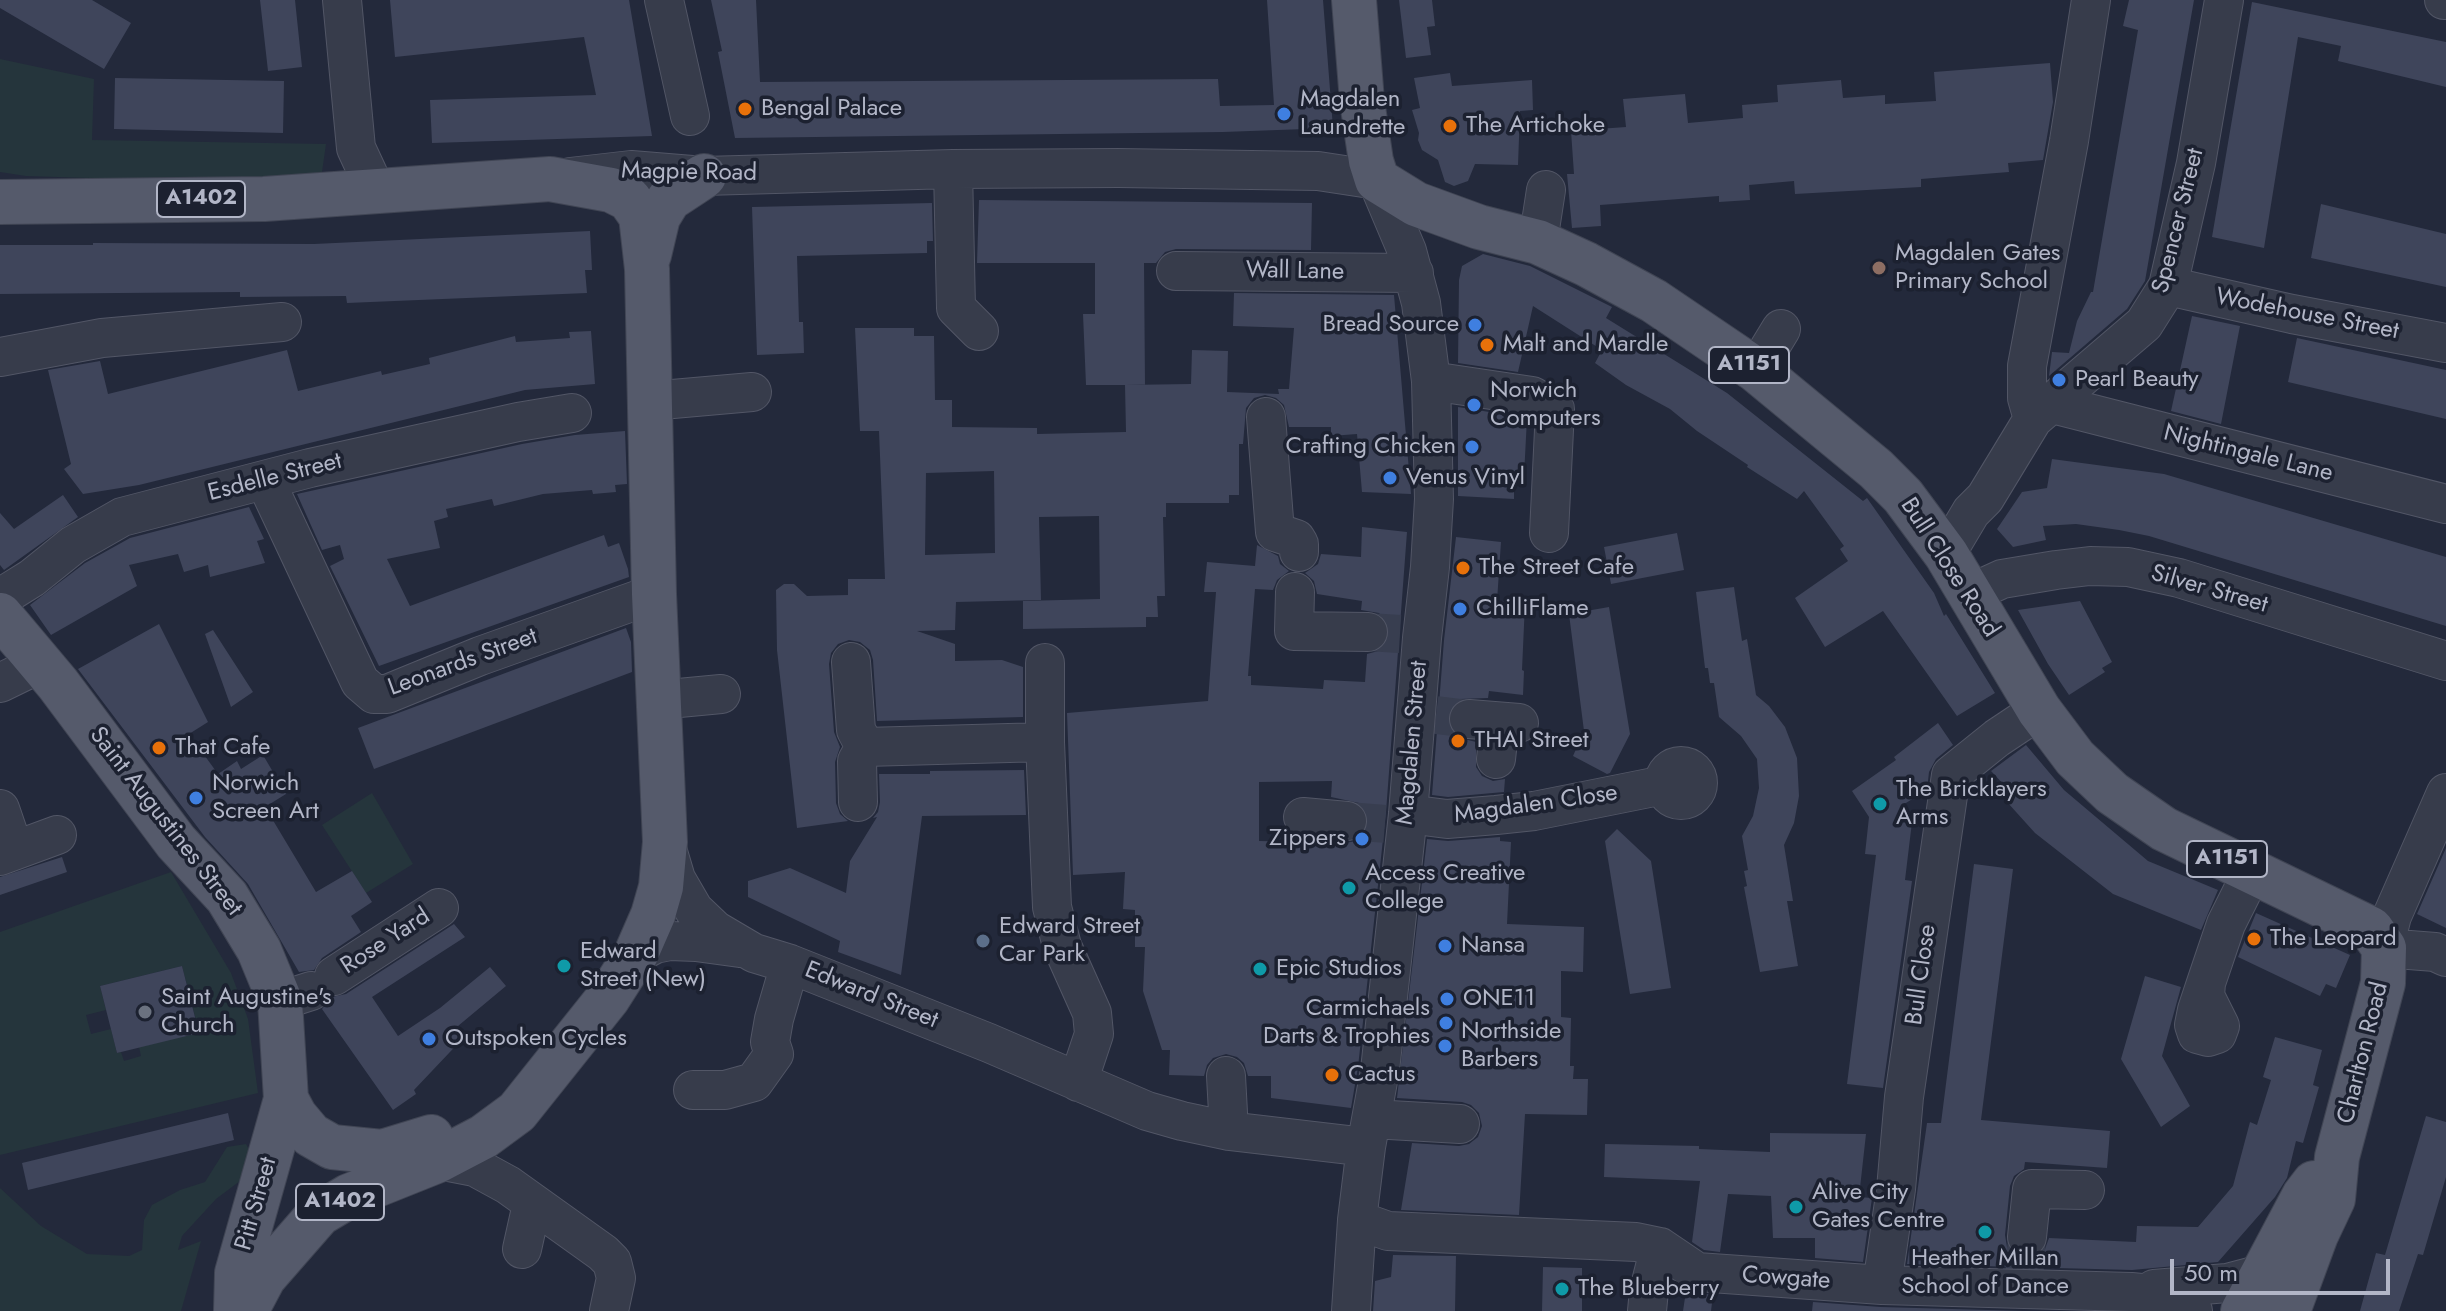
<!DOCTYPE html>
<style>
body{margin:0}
#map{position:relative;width:2446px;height:1311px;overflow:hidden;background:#23293b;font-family:Jost,sans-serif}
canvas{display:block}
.scale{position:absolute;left:2170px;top:1259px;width:220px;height:36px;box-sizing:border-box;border:4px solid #b2b6c7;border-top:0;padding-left:10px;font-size:24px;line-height:28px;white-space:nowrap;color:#b2b6c7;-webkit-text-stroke:6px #1c2130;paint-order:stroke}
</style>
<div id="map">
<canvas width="2446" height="1311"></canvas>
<div class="scale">50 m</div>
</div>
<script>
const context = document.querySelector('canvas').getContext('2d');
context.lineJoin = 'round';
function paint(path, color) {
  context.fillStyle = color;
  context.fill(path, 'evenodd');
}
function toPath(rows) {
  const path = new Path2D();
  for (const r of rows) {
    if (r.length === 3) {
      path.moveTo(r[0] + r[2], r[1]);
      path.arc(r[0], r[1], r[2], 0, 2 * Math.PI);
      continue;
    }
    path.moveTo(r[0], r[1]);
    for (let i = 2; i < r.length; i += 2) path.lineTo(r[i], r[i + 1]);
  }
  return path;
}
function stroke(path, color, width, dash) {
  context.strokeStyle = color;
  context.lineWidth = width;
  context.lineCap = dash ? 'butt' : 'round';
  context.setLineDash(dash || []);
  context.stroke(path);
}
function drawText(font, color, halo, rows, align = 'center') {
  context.font = font + ' Jost,sans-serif';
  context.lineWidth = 7;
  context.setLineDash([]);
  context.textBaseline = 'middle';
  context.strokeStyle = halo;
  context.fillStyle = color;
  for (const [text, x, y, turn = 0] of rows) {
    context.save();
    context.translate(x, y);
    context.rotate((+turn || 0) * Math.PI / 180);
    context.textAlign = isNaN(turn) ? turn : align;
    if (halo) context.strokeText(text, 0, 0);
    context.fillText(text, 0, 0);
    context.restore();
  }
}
const green = toPath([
 [0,59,94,79,92,140,326,144,322,172,308,185,26,176,0,172],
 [372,793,413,864,366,893,322,825],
 [171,872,231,973,248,1019,258,1093,0,1155,0,932],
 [182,966,199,1032,139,1047,141,1056,124,1061,121,1052,117,1053,111,1029,91,1034,86,1015,106,1010,100,986],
 [246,1144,253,1157,244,1178,216,1199,182,1236,178,1250,201,1241,181,1311,0,1311,0,1188,41,1226,87,1254,129,1256,142,1250,144,1220,152,1205,180,1190,205,1182,227,1147]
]);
const building = toPath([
 [0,0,92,0,131,23,104,69,0,8],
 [260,0,295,0,302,67,268,71],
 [390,0,629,0,652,136,432,143,430,100,596,95,584,37,395,57],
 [711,0,756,0,760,82,1218,79,1220,106,1274,105,1267,0,1323,0,1333,128,1223,132,735,138,718,52,722,51],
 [1399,0,1432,0,1435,26,1427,27,1431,55,1406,58],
 [2129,0,2194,0,2145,281,2127,309,2049,376,2052,352,2069,353,2077,321,2091,292,2093,292,2138,30,2123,26],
 [2252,2,2446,42,2446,87,2338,61,2341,46,2298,37,2264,248,2212,237],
 [2050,63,2053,102,2043,160,2008,163,2009,172,1921,179,1921,187,1795,194,1794,181,1749,185,1750,200,1719,202,1719,196,1600,205,1601,226,1572,228,1567,174,1574,174,1571,131,1626,127,1623,99,1685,94,1688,123,1743,118,1742,105,1778,102,1777,85,1841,80,1843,98,1885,95,1885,104,1936,101,1934,72],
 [1450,73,1452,86,1532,80,1533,110,1520,111,1518,165,1475,164,1468,181,1454,186,1445,182,1438,160,1422,150,1418,140,1419,133,1412,110,1420,108,1414,78],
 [115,78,284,81,283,133,114,129],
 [979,200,1312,203,1311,250,1176,249,1165,252,1156,263,1144,263,1145,385,1086,385,1083,314,1095,314,1095,263,977,263],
 [932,203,933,241,927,241,927,253,797,256,799,322,803,322,804,353,757,355,752,207],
 [2321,204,2446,234,2446,287,2311,258],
 [590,231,592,270,585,270,587,293,347,303,346,296,240,297,240,292,0,294,0,245,93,245,93,243,314,244],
 [1483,254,1530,266,1612,307,1606,318,1727,393,1863,501,1867,498,1934,593,1944,616,1946,614,1995,693,1957,716,1883,611,1825,647,1795,598,1848,561,1840,549,1844,546,1804,491,1797,499,1747,467,1748,465,1697,431,1670,409,1626,385,1595,363,1602,350,1533,306,1518,372,1458,363,1459,280,1462,266],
 [1234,293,1394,295,1411,494,1362,492,1357,434,1331,436,1331,427,1289,427,1284,405,1276,398,1265,395,1254,398,1246,408,1243,444,1239,444,1239,495,1229,495,1229,503,1166,503,1166,517,1163,517,1165,596,1157,596,1158,617,1146,617,1146,627,1023,629,1023,601,1100,599,1099,516,1039,517,1041,600,956,602,955,630,917,631,955,644,955,661,1002,660,1023,667,1023,717,877,721,873,660,870,650,860,642,849,640,838,644,831,653,829,664,834,732,840,747,835,762,836,803,840,814,848,821,797,828,777,650,776,590,784,584,794,584,807,596,848,595,848,579,885,579,879,431,860,431,855,328,914,328,914,336,934,336,935,400,952,400,952,427,1037,428,1037,434,1126,432,1125,385,1191,384,1192,350,1228,351,1227,392,1279,394,1278,389,1289,389,1294,328,1233,326],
 [994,471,995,553,925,555,926,473],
 [2192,316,2240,326,2221,424,2171,411],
 [591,331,595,384,525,390,139,485,83,494,64,469,71,464,48,370,100,361,108,394,287,350,298,391,381,371,382,375,430,364,429,358,515,336,516,342,570,338,569,332],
 [2297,338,2446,370,2446,419,2288,382],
 [1458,407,1527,418,1524,476,1514,476,1514,499,1458,496],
 [625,431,627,484,615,485,616,492,593,494,592,490,543,494,494,506,492,499,446,509,448,517,434,521,440,548,387,559,410,606,604,535,608,547,619,543,628,569,629,577,379,666,330,566,344,559,340,545,322,550,297,494,522,444,575,435],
 [2052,459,2164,474,2446,557,2446,626,2149,536,2119,530,2076,524,2043,526,2046,540,2013,547,1997,529,2022,492,2047,488],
 [63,495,78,517,4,570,0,565,0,513,14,529],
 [249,507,264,539,257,541,265,563,210,577,208,565,184,572,178,554,129,565,137,586,51,635,30,605,85,563,130,538],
 [1362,527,1407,532,1386,812,1358,1067,1351,1108,1271,1098,1271,1076,1248,1076,1244,1063,1237,1057,1226,1054,1213,1058,1207,1065,1204,1076,1169,1075,1170,1050,1162,1050,1143,991,1145,947,1135,947,1135,910,1123,909,1125,872,1073,875,1067,713,1208,701,1216,592,1204,592,1207,562,1255,566,1257,545,1278,556,1280,564,1289,571,1277,580,1273,590,1255,589,1248,676,1251,676,1251,685,1323,689,1324,680,1365,682,1367,654,1378,651,1386,644,1390,633,1387,622,1379,613,1361,610,1362,601,1317,594,1314,581,1305,573,1318,564,1321,554,1361,557],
 [1332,781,1331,797,1359,803,1367,813,1369,824,1364,834,1357,841,1345,843,1259,841,1259,782],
 [1677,533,1684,570,1611,584,1604,547],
 [1456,537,1501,542,1497,601,1525,603,1522,670,1524,671,1523,695,1489,691,1488,698,1460,699,1451,706,1447,716,1449,728,1456,737,1476,742,1476,767,1482,776,1493,781,1505,779,1504,792,1448,797,1432,795,1444,640],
 [1734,587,1742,641,1747,639,1756,695,1769,706,1785,727,1797,758,1799,796,1794,823,1784,845,1793,901,1787,901,1798,966,1760,972,1744,887,1747,886,1744,871,1748,870,1742,836,1753,816,1759,788,1757,759,1741,736,1719,717,1714,683,1710,683,1708,668,1705,668,1696,592],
 [2080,601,2112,662,2102,668,2105,672,2069,695,2048,664,2018,610],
 [1609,607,1630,734,1610,773,1607,774,1573,756,1584,731,1569,614],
 [159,624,208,722,189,734,218,774,237,761,241,769,263,755,286,794,265,807,316,892,352,871,372,902,351,916,361,932,322,958,314,970,299,972,248,884,205,837,78,669],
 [626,628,631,642,632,672,374,769,358,728],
 [213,630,253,692,231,707,205,634],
 [1938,723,1953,745,1936,759,1929,772,1927,790,1901,806,1912,822,1905,880,1912,881,1883,1088,1847,1084,1876,855,1865,854,1869,817,1852,791,1896,760,1894,757],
 [2026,745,2064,790,2148,861,2218,890,2201,930,2113,894,2035,833,1998,792,2006,787,1991,771],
 [1024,770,1026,815,922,816,901,975,838,952,840,941,748,897,748,881,790,868,846,893,850,861,877,817,873,818,878,812,880,802,879,774,930,774,930,771],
 [1617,829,1651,861,1671,988,1630,994,1605,841],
 [1500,837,1500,841,1511,842,1507,924,1584,927,1583,972,1561,971,1561,1017,1571,1018,1570,1066,1574,1066,1573,1079,1588,1079,1587,1115,1525,1114,1519,1215,1401,1210,1412,1143,1459,1146,1469,1144,1478,1137,1482,1126,1479,1113,1471,1105,1462,1102,1397,1098,1427,839,1448,841],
 [2446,848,2446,928,2417,914],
 [62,857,67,872,0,895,0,877],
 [1974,864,2013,869,1981,1120,2110,1131,2107,1168,2025,1162,2024,1169,2014,1176,2010,1186,2005,1235,2007,1247,2015,1255,2026,1259,2037,1257,2045,1249,2049,1238,2136,1242,2137,1226,2198,1227,2233,1186,2250,1122,2257,1125,2271,1080,2263,1077,2275,1037,2322,1050,2313,1085,2319,1087,2303,1143,2296,1141,2287,1178,2275,1197,2218,1262,2132,1270,1907,1264,1927,1123,1941,1123],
 [2256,913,2350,955,2336,988,2326,984,2320,996,2238,957],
 [454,924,465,937,372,997,398,1036,440,1008,490,967,506,986,458,1026,467,1034,414,1090,416,1094,393,1110,322,1009,332,997,346,994],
 [182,966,199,1033,117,1053,100,986],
 [2145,976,2181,987,2162,1056,2190,1106,2161,1127,2121,1059],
 [228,1113,234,1140,28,1190,22,1163],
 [2426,1116,2446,1122,2446,1177,2423,1255,2418,1254,2399,1311,2360,1311,2376,1253,2385,1255],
 [1770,1133,1866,1134,1859,1197,1872,1198,1863,1262,1815,1258,1815,1238,1773,1238,1771,1196,1728,1194,1720,1252,1704,1250,1692,1242,1700,1181,1604,1177,1605,1144,1699,1146,1699,1149,1770,1152],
 [1393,1255,1456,1256,1455,1311,1373,1311,1375,1281,1391,1277],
 [1543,1267,1582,1268,1582,1311,1542,1311],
 [1686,1291,1713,1295,1711,1311,1683,1311],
 [1813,1302,1881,1307,2024,1311,1812,1311]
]);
const minorTunnel = toPath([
 [1368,632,1400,634],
 [1436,715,1469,719],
 [1347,821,1386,824],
 [2024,1278,2027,1237]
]);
const minor = toPath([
 [342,0,356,148,376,191],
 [664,0,690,116],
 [2444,0,2446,0],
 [953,169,956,308,979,331],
 [570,177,631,170,704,176,953,169,1118,168,1318,171,1377,180,1407,251,1421,303,1431,381,1434,499,1430,567,1422,638,1408,814,1380,1070,1366,1147,1357,1220,1351,1311],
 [1538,242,1546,190],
 [1176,271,1414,273],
 [2168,286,2292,314,2446,343],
 [0,357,102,338,282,322],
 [1756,370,1781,329],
 [1431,381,1532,396,1555,409,1549,533],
 [650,401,752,392],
 [2049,403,2446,504],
 [1266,417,1275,532,1296,539,1299,544,1299,552],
 [2033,419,2027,398,2027,366,2069,141,2091,0],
 [265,480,360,682,374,694,387,694,480,656,654,594],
 [1946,554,1971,512,1985,498,2033,419,2144,324,2168,286,2196,163,2224,0],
 [1295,592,1294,631,1368,632],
 [1969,594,2002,579,2056,570,2090,566,2128,567,2179,578,2446,661],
 [0,598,32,578,73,545,122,517,310,468,518,422,572,413],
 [851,662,856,730,865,747],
 [1045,663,1045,742,1052,907,1062,946,1092,1013,1094,1034,1078,1082],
 [0,683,39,664],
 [658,700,721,694],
 [1469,719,1519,723],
 [1496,759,1500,722],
 [1681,783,17],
 [2446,793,2392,916,2384,948,2435,952,2446,957],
 [858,802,857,761,865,747,1045,742],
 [0,809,14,850],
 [1408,814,1447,819,1496,815,1534,811,1664,785],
 [1303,817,1347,821],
 [665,842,676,879,694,910,715,930,754,953,790,964,989,1043,1147,1111,1182,1121,1229,1131,1366,1147],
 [0,856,57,835],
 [636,954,655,944,670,941,696,942,740,948],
 [334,976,439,908],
 [2206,983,2205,996,2220,1026,2217,1034,2208,1037,2197,1034,2194,1025,2197,1010,2206,983,2226,924,2252,872],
 [280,1001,311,991],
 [1226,1076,1229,1131],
 [693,1090,725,1090,754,1082,774,1054,770,1042,774,1019,790,964],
 [1372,1119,1460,1124],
 [439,1160,475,1167,508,1185,603,1253,612,1262,616,1278,609,1311],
 [1357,1220,1388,1231,1636,1242,1660,1247,1697,1272,1882,1285,2131,1292,2162,1295,2184,1303,2193,1311],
 [2027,1237,2032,1189,2085,1190],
 [522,1249,532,1204],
 [1882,1285,1896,1189,1904,1097,1951,775,1997,738,2039,710],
 [2154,1289,2227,1283,2261,1274],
 [1647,1311,1649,1290,1660,1247]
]);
const major = toPath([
 [1354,0,1362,101,1371,161,1377,180,1416,204,1479,227,1538,242,1586,264,1654,301,1756,370,1876,469,1903,496,1946,554,2039,710,2075,758,2112,793,2164,829,2371,929,2384,948,2383,983,2337,1157,2333,1199,2316,1235,2288,1311],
 [0,202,264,199,550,179,611,190,629,199,641,216,647,269,654,594,665,842,661,887,653,915,636,954,608,998,517,1112,483,1137,439,1160,349,1196,319,1214,264,1277,246,1311],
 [649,255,658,217,669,199,704,176],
 [0,615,58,684,176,842,227,897,259,950,280,1001,286,1099,237,1273,236,1311],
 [286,1099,295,1116,311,1135,332,1147,382,1152,431,1137],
 [2243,1311,2304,1196,2314,1183]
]);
const markers = [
 [745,109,8,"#e8710a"],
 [1284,114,8,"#3f7fe0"],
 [1450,126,8,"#e8710a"],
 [1879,268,8,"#8d6e63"],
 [1475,325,8,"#3f7fe0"],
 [1487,345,8,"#e8710a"],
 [2059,380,8,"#3f7fe0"],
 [1474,405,8,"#3f7fe0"],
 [1472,447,8,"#3f7fe0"],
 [1390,478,8,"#3f7fe0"],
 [1463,568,8,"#e8710a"],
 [1460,609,8,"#3f7fe0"],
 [1458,741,8,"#e8710a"],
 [159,748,8,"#e8710a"],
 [196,798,8,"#3f7fe0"],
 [1880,804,8,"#0f9aa8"],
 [1362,839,8,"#3f7fe0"],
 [1349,888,8,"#0f9aa8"],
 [2254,939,8,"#e8710a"],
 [983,941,8,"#5c6f8a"],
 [1445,946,8,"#3f7fe0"],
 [564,966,8,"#0f9aa8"],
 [1260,969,8,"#0f9aa8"],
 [1447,999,8,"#3f7fe0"],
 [145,1012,8,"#6b7280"],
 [1446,1023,8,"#3f7fe0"],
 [429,1039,8,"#3f7fe0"],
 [1445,1046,8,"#3f7fe0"],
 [1332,1075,8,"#e8710a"],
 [1796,1207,8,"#0f9aa8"],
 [1985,1232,8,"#0f9aa8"],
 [1562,1289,8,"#0f9aa8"]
];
const shields = [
 [201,199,88],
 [1749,365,80],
 [2227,859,80],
 [340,1202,88]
];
const shieldNames = [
 ["A1402",201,199],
 ["A1151",1749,365],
 ["A1151",2227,859],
 ["A1402",340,1202]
];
const poiNames = [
 ["Magdalen",1300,100],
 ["Laundrette",1300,128],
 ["Bengal Palace",761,109],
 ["The Artichoke",1466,126],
 ["Magdalen Gates",1895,254],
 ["Primary School",1895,282],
 ["Bread Source",1459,325,"right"],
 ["Malt and Mardle",1503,345],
 ["Pearl Beauty",2075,380],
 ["Norwich",1490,391],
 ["Computers",1490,419],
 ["Crafting Chicken",1456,447,"right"],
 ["Venus Vinyl",1406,478],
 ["The Street Cafe",1479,568],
 ["ChilliFlame",1476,609],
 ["THAI Street",1474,741],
 ["That Cafe",175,748],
 ["Norwich",212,784],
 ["Screen Art",212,812],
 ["The Bricklayers",1896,790],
 ["Arms",1896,818],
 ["Zippers",1346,839,"right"],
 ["Access Creative",1365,874],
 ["College",1365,902],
 ["Edward Street",999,927],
 ["Car Park",999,955],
 ["The Leopard",2270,939],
 ["Nansa",1461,946],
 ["Edward",580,952],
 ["Street (New)",580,980],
 ["Epic Studios",1276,969],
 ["Saint Augustine's",161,998],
 ["Church",161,1026],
 ["ONE11",1463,999],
 ["Carmichaels",1430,1009,"right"],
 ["Darts & Trophies",1430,1037,"right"],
 ["Northside",1461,1032],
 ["Barbers",1461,1060],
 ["Outspoken Cycles",445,1039],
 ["Cactus",1348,1075],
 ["Alive City",1812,1193],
 ["Gates Centre",1812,1221],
 ["Heather Millan",1985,1259,"center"],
 ["School of Dance",1985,1287,"center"],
 ["The Blueberry",1578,1289]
];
const streetNames = [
 ["Magpie Road",689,173,1],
 ["Spencer Street",2179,221,-76],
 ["Wall Lane",1295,272,1],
 ["Wodehouse Street",2307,315,11],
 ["Nightingale Lane",2248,454,14],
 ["Esdelle Street",275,478,-14],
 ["Bull Close Road",1949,568,57],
 ["Silver Street",2209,590,16],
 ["Leonards Street",463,663,-20],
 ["Magdalen Street",1413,743,-85],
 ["Magdalen Close",1536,805,-8],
 ["Saint Augustines Street",165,822,52],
 ["Rose Yard",386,942,-33],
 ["Bull Close",1922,975,-82],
 ["Edward Street",871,996,22],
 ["Charlton Road",2364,1053,-76],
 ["Pitt Street",257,1204,-74],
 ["Cowgate",1786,1279,4]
];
paint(green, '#25353c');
paint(building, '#3f455b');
stroke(minorTunnel, '#383e50', 38, [38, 19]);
stroke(minor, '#525666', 40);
stroke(major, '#404554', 46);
stroke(minor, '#373c4b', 38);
stroke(major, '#555a6b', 44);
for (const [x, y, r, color] of markers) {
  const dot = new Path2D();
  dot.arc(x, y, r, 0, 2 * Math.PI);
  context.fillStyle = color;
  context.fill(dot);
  stroke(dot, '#1c2130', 3);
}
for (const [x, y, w] of shields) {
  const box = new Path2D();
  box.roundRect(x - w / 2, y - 18, w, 36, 6);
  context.fillStyle = '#1c2130';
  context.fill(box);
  stroke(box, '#b2b6c7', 2);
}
drawText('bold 22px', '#b2b6c7', null, shieldNames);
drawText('24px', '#b2b6c7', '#1c2130', poiNames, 'left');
drawText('24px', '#b2b6c7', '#1c2130', streetNames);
</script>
